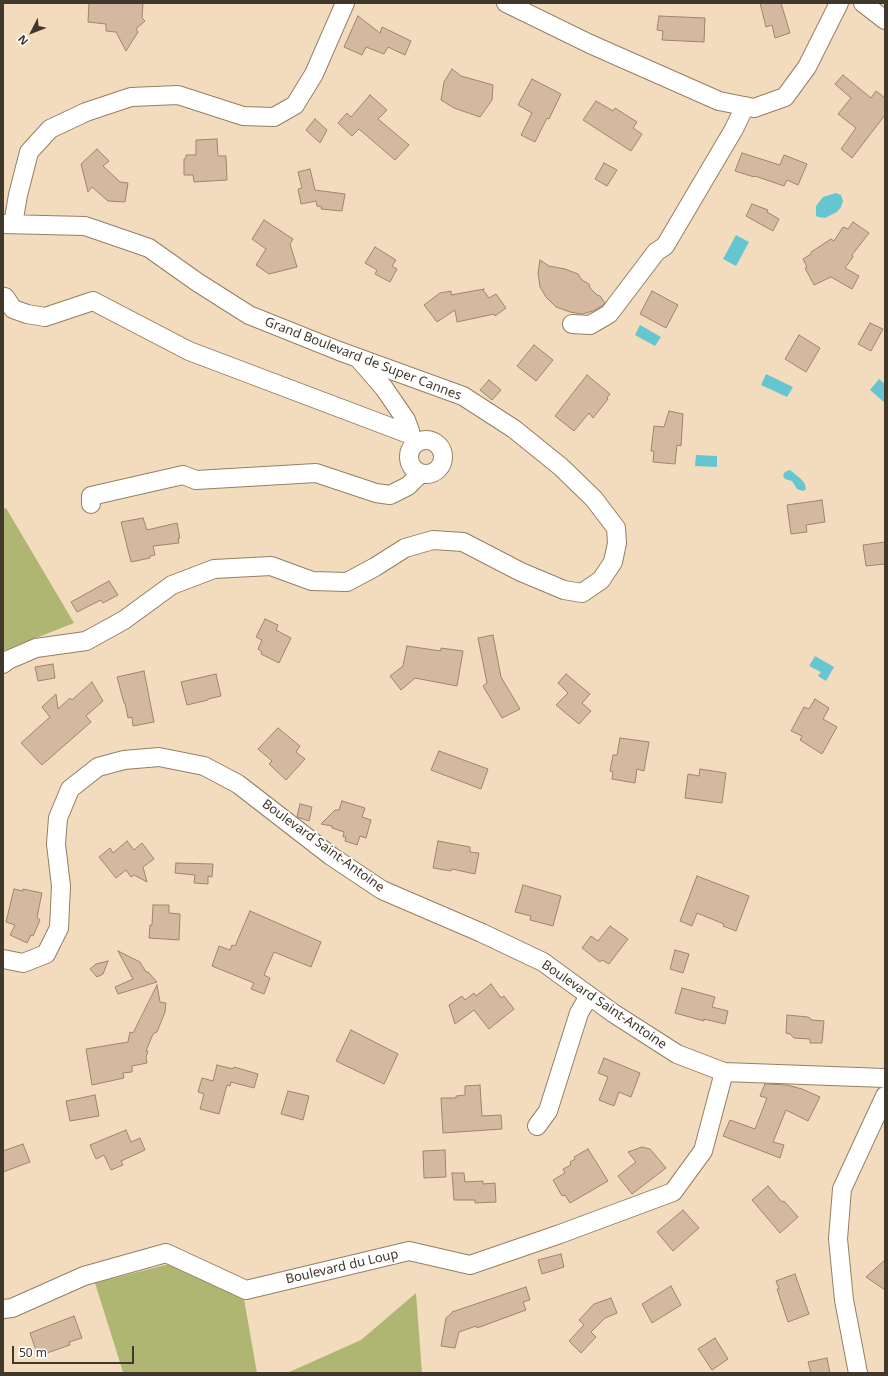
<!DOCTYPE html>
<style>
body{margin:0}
#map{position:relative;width:888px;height:1376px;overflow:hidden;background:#f3dcbe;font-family:"Noto Sans",sans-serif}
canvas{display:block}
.frame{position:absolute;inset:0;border:4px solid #41382c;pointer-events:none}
.north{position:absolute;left:12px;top:12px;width:40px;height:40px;-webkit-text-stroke:3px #fff;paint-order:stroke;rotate:228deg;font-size:11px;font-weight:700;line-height:16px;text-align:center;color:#41382c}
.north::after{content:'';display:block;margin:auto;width:14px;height:18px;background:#41382c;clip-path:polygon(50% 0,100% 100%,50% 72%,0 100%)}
.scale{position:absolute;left:12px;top:1346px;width:122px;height:18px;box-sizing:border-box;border:2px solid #41382c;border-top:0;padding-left:5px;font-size:12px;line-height:14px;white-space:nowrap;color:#41382c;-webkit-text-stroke:3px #fff;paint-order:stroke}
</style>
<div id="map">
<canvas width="888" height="1376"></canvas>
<div class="frame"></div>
<div class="north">N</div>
<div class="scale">50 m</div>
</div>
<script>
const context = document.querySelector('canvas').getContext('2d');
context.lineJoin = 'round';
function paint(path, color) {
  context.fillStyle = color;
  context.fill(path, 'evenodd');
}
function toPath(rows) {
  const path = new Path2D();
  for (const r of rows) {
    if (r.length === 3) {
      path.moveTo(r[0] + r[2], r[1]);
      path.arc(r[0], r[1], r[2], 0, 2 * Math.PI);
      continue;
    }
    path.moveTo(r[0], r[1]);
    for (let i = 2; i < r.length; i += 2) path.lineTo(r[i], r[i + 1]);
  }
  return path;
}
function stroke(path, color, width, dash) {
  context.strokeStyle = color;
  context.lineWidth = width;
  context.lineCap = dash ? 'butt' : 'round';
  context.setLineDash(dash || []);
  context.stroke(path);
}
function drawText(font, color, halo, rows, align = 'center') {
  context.font = font + ' "Noto Sans",sans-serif';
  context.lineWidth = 3.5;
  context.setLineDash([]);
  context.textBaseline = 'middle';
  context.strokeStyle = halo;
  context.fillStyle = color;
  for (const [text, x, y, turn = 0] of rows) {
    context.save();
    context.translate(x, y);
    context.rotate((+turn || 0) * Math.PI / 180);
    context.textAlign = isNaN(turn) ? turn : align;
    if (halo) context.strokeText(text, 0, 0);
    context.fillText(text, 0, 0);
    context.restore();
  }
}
const forest = toPath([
 [6,508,74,623,3,651,3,509],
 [173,1263,244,1299,257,1373,120,1373,123,1372,95,1283],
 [416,1293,422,1373,287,1373,361,1340]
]);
const water = toPath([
 [836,193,841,195,843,201,841,207,837,212,825,218,818,217,816,216,816,206,819,202,823,197],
 [736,235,749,242,736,266,723,259],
 [640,325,661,337,655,346,635,335],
 [766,374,793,387,787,397,761,385],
 [879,379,885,384,885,403,870,390],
 [696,455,717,456,717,467,695,466],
 [790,470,801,479,805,484,806,489,803,491,797,489,792,481,785,479,783,476,784,473,787,471],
 [815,656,834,667,826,681,818,676,821,672,809,666]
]);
const building = toPath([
 [89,3,143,3,142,18,145,21,136,29,138,32,126,51,116,32,106,31,106,24,88,22,89,3],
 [760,3,781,3,790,33,775,38,772,25,766,27,760,3],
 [358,16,380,33,382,27,411,41,405,55,388,47,384,54,366,47,362,55,344,47,358,16],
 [659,16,705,18,704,42,662,40,663,31,657,30,659,16],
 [452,69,461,76,493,85,492,100,480,117,454,108,441,100,444,82,452,69],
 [843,75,871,98,876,91,885,98,885,115,852,158,841,149,856,128,838,114,851,98,835,84,843,75],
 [532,79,561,94,549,119,547,118,535,142,521,135,532,113,518,105,532,79],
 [370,95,387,110,378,119,409,145,395,160,359,129,352,136,338,123,347,113,351,117,370,95],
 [596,101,613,111,615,108,637,122,633,128,642,134,631,151,583,120,596,101],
 [315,119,327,130,320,143,306,130,315,119],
 [217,139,218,156,226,156,227,180,194,182,193,175,184,175,184,159,186,158,186,155,196,155,196,140,217,139],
 [97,149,109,161,103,166,120,182,128,183,125,202,108,201,92,187,88,192,81,164,97,149],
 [742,153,780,165,784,155,807,164,798,185,787,180,784,186,755,176,754,177,735,171,742,153],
 [604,163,617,170,607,186,595,179,604,163],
 [310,169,315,190,345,194,342,211,321,209,322,207,317,206,316,201,301,204,298,189,302,188,298,172,310,169],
 [752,204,768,210,767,212,779,219,773,231,746,216,752,204],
 [264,220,293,239,290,244,297,267,269,274,256,265,266,249,252,239,264,220],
 [853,222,869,233,852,255,853,257,845,268,859,276,852,289,831,277,814,285,805,268,807,267,803,259,811,254,811,252,831,239,834,241,843,227,848,229,853,222],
 [375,247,396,260,392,266,397,269,390,282,375,274,377,270,365,263,375,247],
 [540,260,549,266,565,269,578,274,582,280,589,284,590,288,597,295,600,296,605,303,602,306,593,311,582,314,570,312,556,307,546,297,540,287,538,273,540,260],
 [484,289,483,290,489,298,496,294,506,308,495,316,494,314,457,322,455,310,437,322,424,305,440,293,451,291,451,295,484,289],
 [652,291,678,305,666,328,640,314,652,291],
 [870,323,883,329,871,351,858,344,870,323],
 [799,335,820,348,806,372,785,359,799,335],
 [534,345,553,360,536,381,517,366,534,345],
 [587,375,610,394,607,398,608,399,593,418,589,413,574,431,555,416,587,375],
 [489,380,501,390,492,400,480,390,489,380],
 [669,411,683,414,681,446,677,445,675,464,653,462,654,451,651,451,654,426,664,427,669,411],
 [822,500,825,522,806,525,807,532,791,534,787,505,822,500],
 [143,518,147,530,177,523,180,538,178,538,179,543,153,546,155,555,150,556,150,558,131,562,121,522,143,518],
 [885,542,885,564,866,566,863,545,885,542],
 [109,581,118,595,103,603,101,600,77,612,71,602,109,581],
 [265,619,278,625,276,630,291,638,279,663,261,654,262,652,258,649,262,640,256,637,265,619],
 [493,635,501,677,520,709,502,718,483,686,487,683,478,638,493,635],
 [407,646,441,651,441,648,463,651,457,686,415,678,401,690,390,676,403,666,407,646],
 [53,664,55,678,38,681,35,667,53,664],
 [144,671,154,722,133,726,132,717,128,718,125,703,124,703,117,677,144,671],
 [216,674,221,696,208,699,208,700,187,705,181,682,216,674],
 [566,674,590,694,582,703,591,711,579,724,556,705,568,693,558,683,566,674],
 [92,682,103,701,86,716,91,722,42,765,21,743,50,717,42,707,56,694,58,709,70,698,72,700,92,682],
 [815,699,829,708,823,719,837,727,822,754,800,740,802,736,791,731,804,707,809,709,815,699],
 [278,728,300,746,296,752,305,759,286,780,269,764,272,761,258,749,278,728],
 [620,738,649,742,644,771,637,769,635,783,612,779,613,772,610,771,613,755,617,755,620,738],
 [439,751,488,769,481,789,431,770,439,751],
 [700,769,726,773,722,803,685,798,688,774,699,776,700,769],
 [342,801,365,808,362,817,371,820,366,838,360,836,357,845,345,841,346,837,343,837,344,832,332,828,332,826,321,824,335,810,339,810,342,801],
 [300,804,312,807,309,821,297,817,300,804],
 [127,841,134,850,142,843,154,859,143,867,147,882,134,875,131,877,126,870,116,878,99,857,110,848,113,853,127,841],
 [438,841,470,847,470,852,479,853,475,874,452,869,451,871,433,868,438,841],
 [176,863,213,864,212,877,208,876,208,884,194,883,195,875,175,873,176,863],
 [697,876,749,896,736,931,723,926,724,924,697,913,692,926,680,921,697,876],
 [523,885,561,896,553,926,530,920,531,916,515,912,523,885],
 [14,889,23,891,23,889,42,893,37,917,40,920,33,936,31,935,27,943,10,935,15,925,6,922,14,889],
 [153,905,169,905,169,913,180,914,179,940,149,938,150,925,152,925,153,905],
 [250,911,321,942,311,967,274,952,264,975,270,978,264,994,251,989,254,983,212,966,219,946,230,950,232,945,235,946,250,911],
 [610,926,628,939,609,964,602,960,600,962,582,948,591,936,598,941,610,926],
 [675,950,689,954,683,973,670,969,675,950],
 [118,951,140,962,146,972,148,972,157,982,118,994,115,987,133,979,118,951],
 [108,961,103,974,97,977,90,969,96,964,108,961],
 [491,984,501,998,504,996,514,1009,489,1029,474,1010,455,1024,449,1005,462,996,465,1000,474,993,476,996,491,984],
 [157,985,160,1002,166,1003,165,1012,157,1032,153,1034,146,1051,148,1051,146,1057,147,1063,132,1066,132,1072,123,1073,124,1078,92,1085,86,1049,128,1042,130,1032,133,1033,157,985],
 [682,988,715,997,712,1007,728,1011,725,1024,704,1019,704,1021,675,1013,682,988],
 [787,1015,808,1017,812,1020,824,1021,822,1043,810,1043,810,1039,794,1038,790,1034,786,1033,787,1015],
 [351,1030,398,1054,384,1084,336,1061,351,1030],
 [604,1058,640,1073,631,1097,619,1092,614,1106,599,1100,608,1077,598,1073,604,1058],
 [217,1065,233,1069,234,1067,258,1074,254,1088,231,1082,230,1086,227,1085,219,1114,200,1109,204,1094,198,1092,202,1078,213,1081,217,1065],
 [765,1084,787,1085,802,1089,820,1097,808,1121,786,1110,773,1142,784,1145,780,1158,723,1136,730,1120,755,1129,767,1098,760,1096,765,1084],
 [480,1085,482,1116,501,1115,502,1129,443,1133,441,1098,456,1098,456,1096,465,1095,465,1086,480,1085],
 [288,1091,309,1096,303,1120,281,1114,288,1091],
 [95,1095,99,1116,70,1121,66,1101,95,1095],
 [126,1130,131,1142,140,1138,145,1150,121,1161,123,1165,111,1170,104,1155,96,1159,90,1145,126,1130],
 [23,1144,30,1162,3,1172,3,1151,23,1144],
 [642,1147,650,1149,666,1168,632,1194,618,1176,636,1162,628,1152,642,1147],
 [588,1149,608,1181,570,1203,565,1195,562,1196,553,1180,565,1173,563,1169,571,1165,570,1162,575,1159,574,1157,588,1149],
 [445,1150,446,1177,424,1178,423,1151,445,1150],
 [452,1173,464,1173,465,1182,483,1181,483,1184,495,1183,496,1202,475,1203,475,1200,454,1200,452,1173],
 [768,1186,782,1202,784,1201,798,1217,780,1233,752,1200,768,1186],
 [683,1210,699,1228,673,1251,657,1232,683,1210],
 [561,1254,564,1267,542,1274,538,1260,561,1254],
 [885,1260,885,1290,866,1277,885,1260],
 [795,1274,809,1314,788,1322,777,1289,779,1289,776,1281,795,1274],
 [671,1286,681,1305,652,1323,642,1304,671,1286],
 [526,1287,530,1300,523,1302,526,1310,477,1328,476,1326,459,1332,455,1348,441,1346,446,1318,452,1313,452,1312,526,1287],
 [611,1298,617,1313,605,1318,591,1332,596,1337,581,1353,569,1341,584,1325,579,1320,594,1304,611,1298],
 [74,1316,82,1338,69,1342,70,1345,38,1356,30,1333,74,1316],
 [715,1338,728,1359,712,1370,698,1349,715,1338],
 [827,1358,830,1373,811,1373,808,1362,827,1358]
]);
const minor = toPath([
 [506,3,590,44,719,101,754,108,785,97,807,67,839,3],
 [863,3,885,20],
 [3,224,85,226,149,248,197,282,249,315,339,351,463,396,514,429,561,467,594,499,616,528,617,543,613,562,601,580,582,593,564,590,521,572,463,542,433,540,405,548,375,567,347,582,312,581,271,566,214,569,172,585,124,620,86,641,36,648,8,660,3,664],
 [13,224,18,195,29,152,50,129,86,112,131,97,178,95,243,116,274,117,295,105,314,74,345,3],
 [5,297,13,309,27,314,45,317,93,301,189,351,406,433,410,431,406,420,384,388,358,358],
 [572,324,590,325,609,314,656,252,665,246,734,129,745,106],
 [426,457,17],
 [91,504,91,496,183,475,196,480,316,473,376,493,390,495,408,486,420,474],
 [3,959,23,963,46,954,59,928,61,886,56,844,58,818,70,789,98,767,124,760,159,757,204,766,238,784,331,856,382,890,482,933,543,962,613,1013,677,1054,724,1072,885,1078],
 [537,1126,548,1111,579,1013,589,996],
 [3,1309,12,1308,84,1276,166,1253,246,1290,409,1251,470,1265,560,1234,673,1192,703,1151,724,1072],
 [858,1373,844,1300,838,1239,842,1189,885,1096]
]);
const streetNames = [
 ["Grand Boulevard de Super Cannes",363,359,21],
 ["Boulevard Saint-Antoine",323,846,36],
 ["Boulevard Saint-Antoine",604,1005,34],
 ["Boulevard du Loup",342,1267,-13]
];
paint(forest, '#afb671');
paint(water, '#65c5d1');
paint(building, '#d5b8a0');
stroke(building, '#9f846d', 1);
stroke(minor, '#957f64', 20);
stroke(minor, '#fff', 18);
drawText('13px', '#41382c', '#fff', streetNames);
</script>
